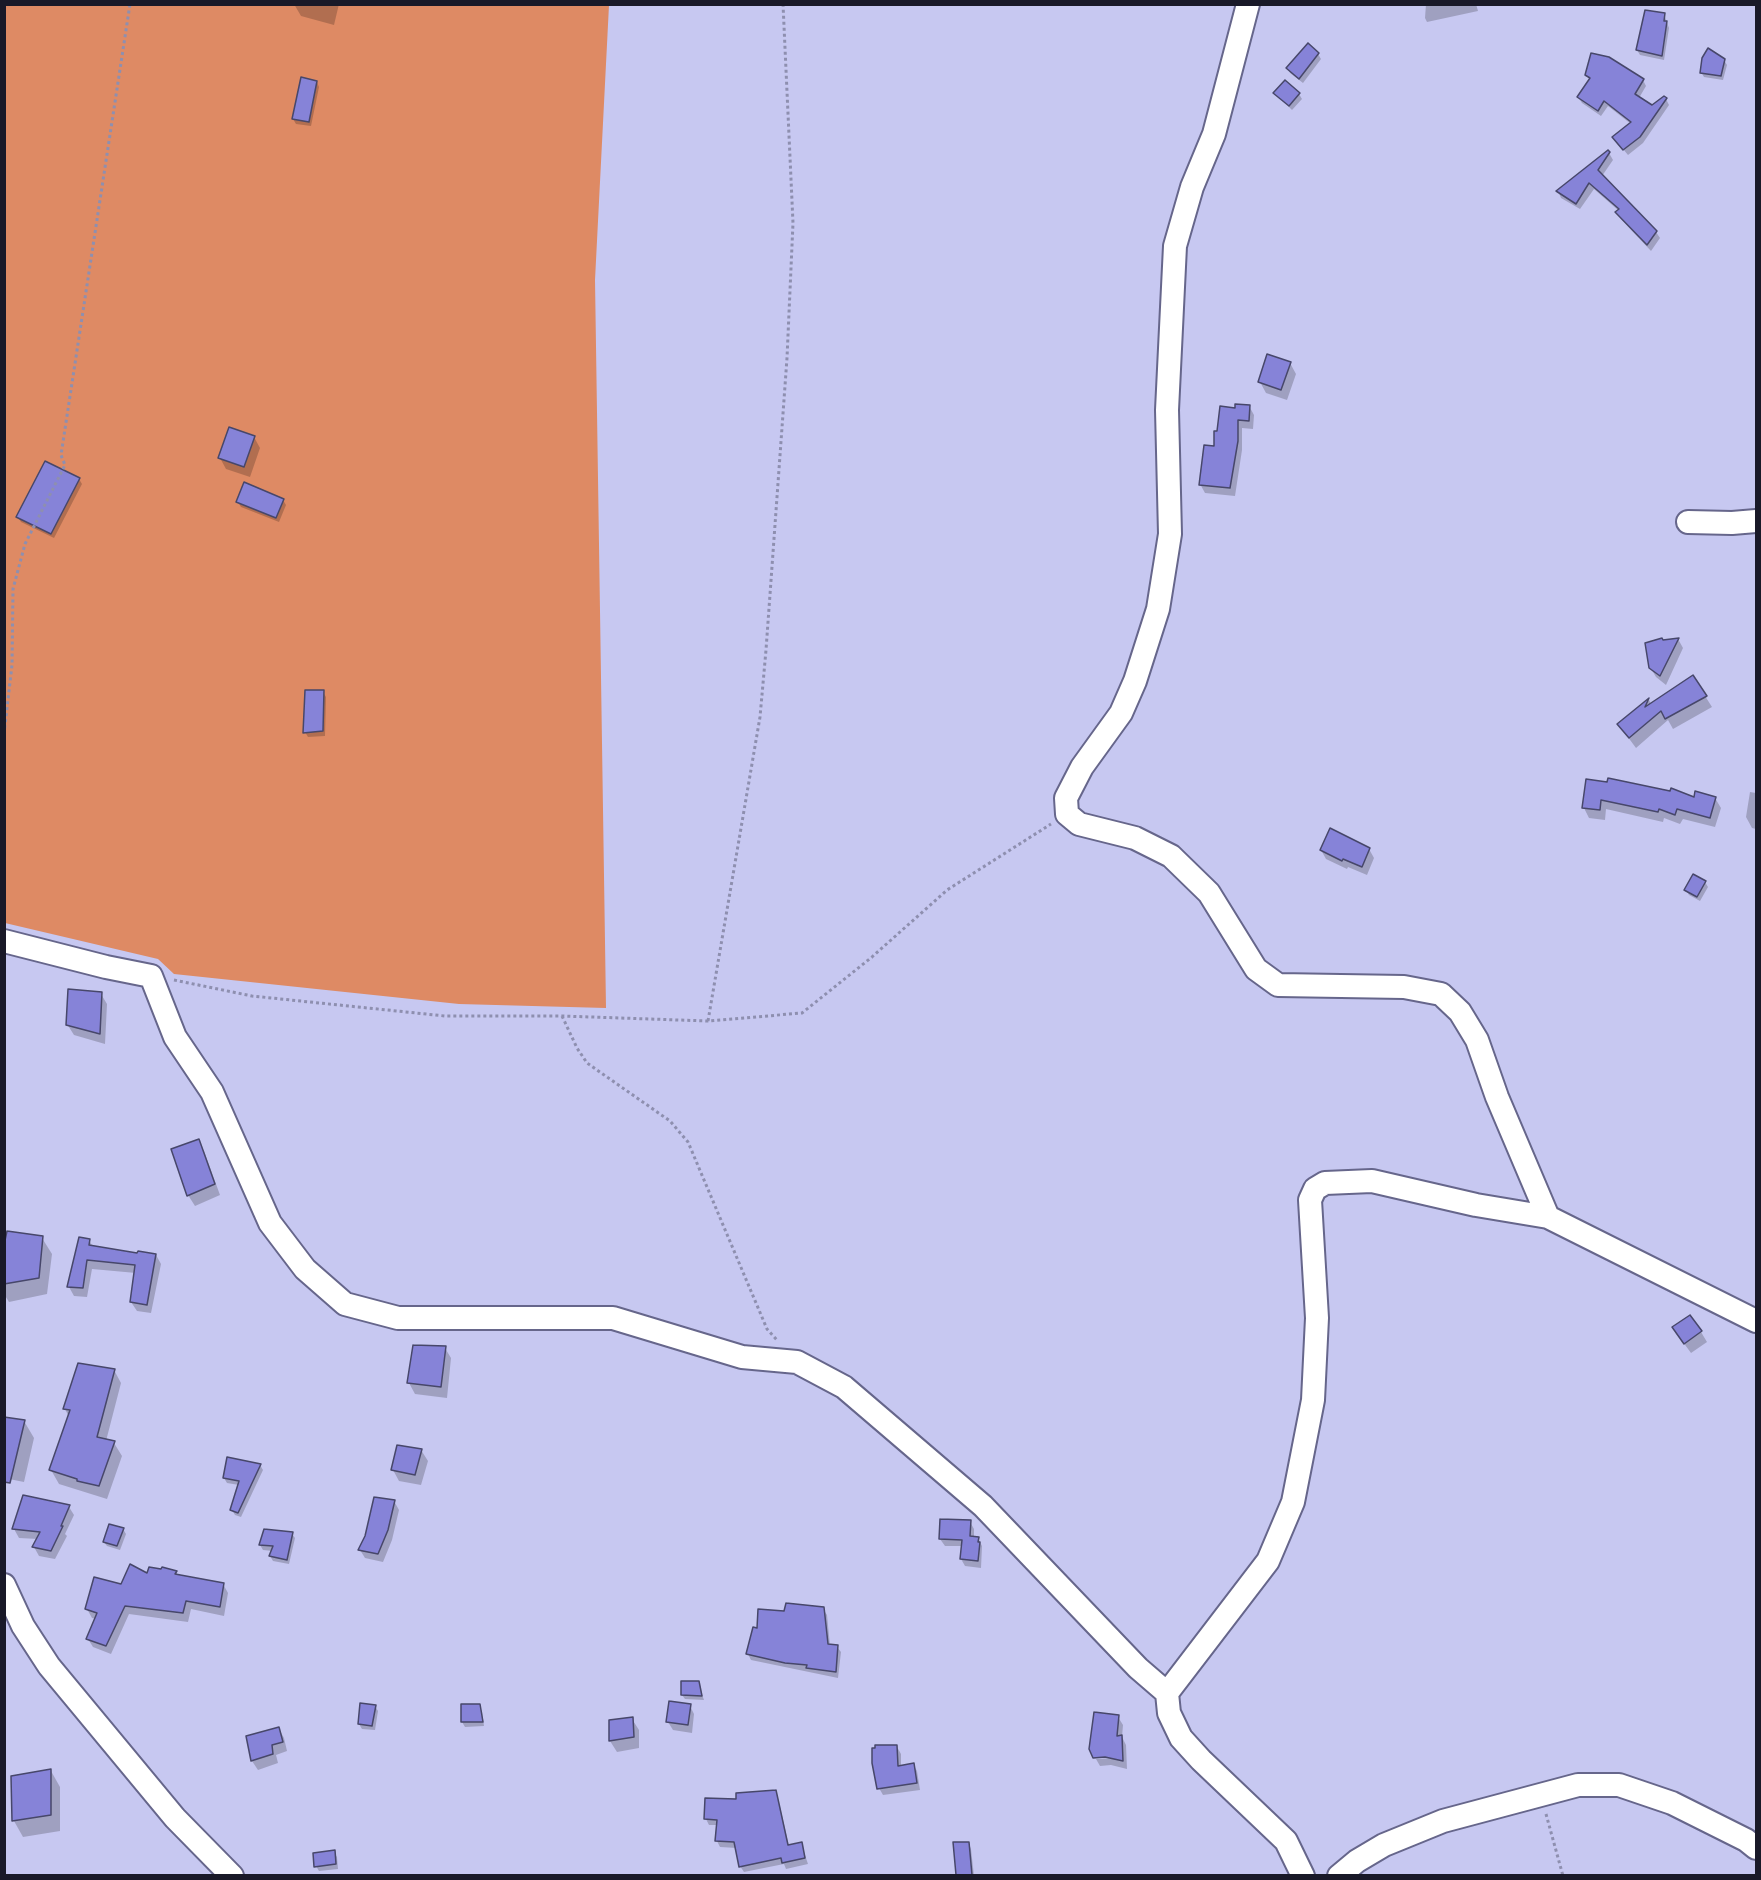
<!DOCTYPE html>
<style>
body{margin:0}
#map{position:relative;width:1761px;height:1880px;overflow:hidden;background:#c7c8f1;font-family:"Exo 2",sans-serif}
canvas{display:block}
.frame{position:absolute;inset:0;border:6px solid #191928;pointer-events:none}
</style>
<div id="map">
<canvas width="1761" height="1880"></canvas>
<div class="frame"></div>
</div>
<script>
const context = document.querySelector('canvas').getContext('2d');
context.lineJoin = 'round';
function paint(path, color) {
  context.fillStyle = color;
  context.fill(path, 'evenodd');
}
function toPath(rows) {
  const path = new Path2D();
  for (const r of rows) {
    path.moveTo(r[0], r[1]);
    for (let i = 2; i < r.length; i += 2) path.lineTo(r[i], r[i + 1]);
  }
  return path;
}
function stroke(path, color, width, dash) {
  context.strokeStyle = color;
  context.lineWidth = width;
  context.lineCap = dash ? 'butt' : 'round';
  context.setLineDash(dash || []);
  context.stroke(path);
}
const green = toPath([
 [5,5,609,5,595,280,606,1008,459,1004,174,974,158,959,5,923]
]);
const shadow = toPath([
 [294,4,339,4,334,25,301,16],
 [1426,4,1476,4,1478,11,1427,22,1425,18],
 [1664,14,1669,28,1664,60,1640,55,1637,50],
 [1318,54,1321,59,1303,83,1290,73,1288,68],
 [1724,60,1727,65,1723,80,1704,77,1701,72],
 [1587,75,1643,80,1646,86,1639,98,1652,107,1666,99,1669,105,1643,143,1628,155,1618,143,1631,124,1608,106,1601,116,1582,103,1578,97,1590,80],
 [317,82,319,87,311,126,296,124,293,119],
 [1275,93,1299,94,1302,99,1292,110],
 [1609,153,1613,160,1602,176,1656,232,1660,238,1651,251,1621,219,1617,213,1619,211,1594,189,1580,209,1561,198,1558,191],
 [1290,363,1296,374,1287,400,1266,393,1260,382],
 [1249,406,1254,415,1253,429,1242,428,1242,450,1235,496,1205,493,1200,484,1216,448,1219,432,1236,409],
 [254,437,260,448,250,477,226,469,220,458],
 [79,479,82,484,54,538,21,522,18,517],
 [283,500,286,505,279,522,241,507,238,502],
 [1678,639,1683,648,1666,685,1656,677,1650,667],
 [1693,677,1712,707,1673,729,1668,720,1636,748,1619,725,1649,700,1651,704],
 [323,692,326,697,325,736,308,737,305,732],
 [1587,781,1695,799,1715,798,1721,808,1715,827,1683,819,1680,824,1664,818,1663,822,1606,809,1605,820,1589,818,1584,808],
 [1750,792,1756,793,1756,829,1752,828,1746,817],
 [1369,849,1374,858,1367,875,1348,867,1347,869,1326,859,1321,850],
 [1705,882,1708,887,1700,901,1689,895,1686,890],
 [101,994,107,1004,105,1044,74,1035,67,1024],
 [198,1141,204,1151,220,1195,195,1206,188,1195,173,1150],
 [42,1238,52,1254,47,1294,9,1302,4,1294,4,1254],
 [89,1240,93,1247,138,1255,156,1255,161,1264,151,1313,137,1311,131,1302,136,1273,92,1269,87,1297,74,1296,69,1287],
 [1701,1332,1707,1342,1691,1353,1680,1338],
 [445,1348,451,1358,447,1398,415,1394,409,1383],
 [114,1370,121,1383,106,1441,114,1443,122,1456,107,1499,59,1484,51,1470,69,1417,65,1409],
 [24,1421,34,1438,24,1482,4,1478],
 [421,1450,428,1461,421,1485,399,1481,393,1470],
 [260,1465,263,1470,241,1517,235,1515,232,1510,239,1485,227,1483,224,1478],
 [394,1501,399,1510,392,1540,383,1562,365,1558,360,1550],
 [69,1507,74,1515,65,1534,67,1536,55,1559,39,1556,34,1547,38,1539,19,1538,14,1529],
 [970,1522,974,1529,974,1538,978,1538,982,1546,981,1568,965,1566,961,1559,963,1546,945,1546,940,1539],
 [123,1529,126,1534,120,1550,107,1546,104,1542],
 [292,1534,295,1538,289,1564,273,1561,270,1556,273,1551,263,1550,260,1545],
 [176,1572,178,1576,223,1584,228,1593,224,1616,191,1609,188,1622,129,1614,111,1654,93,1647,88,1639,96,1619,92,1618,87,1609,121,1586,148,1576],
 [823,1609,827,1615,830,1646,837,1647,841,1652,838,1678,751,1660,748,1654,758,1630,785,1612],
 [698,1683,704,1700,685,1699,682,1695],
 [375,1706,378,1711,375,1730,362,1729,359,1724],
 [462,1706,479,1706,482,1711,484,1726,465,1727,462,1722],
 [690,1706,694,1714,692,1733,673,1730,668,1722],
 [1118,1717,1123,1725,1122,1737,1126,1745,1127,1769,1111,1765,1100,1766,1096,1759,1113,1758],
 [632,1719,639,1730,639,1748,617,1752,610,1741,610,1721],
 [279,1729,284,1738,287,1751,276,1755,278,1763,258,1770,252,1761,248,1737],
 [897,1747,901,1754,901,1767,913,1764,917,1771,920,1790,883,1795,879,1788],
 [51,1771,60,1787,60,1831,23,1837,14,1821],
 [775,1792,778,1798,789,1846,801,1843,808,1864,786,1869,784,1864,744,1872,740,1866,737,1848,720,1847,717,1841,718,1825,709,1825,706,1819,738,1800],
 [954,1844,969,1844,971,1849,974,1876,958,1876],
 [334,1852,337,1857,338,1869,319,1871,316,1866]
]);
const building = toPath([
 [1645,10,1665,13,1664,21,1667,21,1662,56,1636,50,1645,10],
 [1308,43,1319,53,1299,79,1286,68,1308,43],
 [1708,48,1725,59,1721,76,1700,73,1702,58,1708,48],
 [1591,53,1609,57,1644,79,1635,94,1652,105,1664,96,1667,98,1640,137,1623,150,1612,137,1631,122,1604,101,1598,111,1577,97,1590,78,1585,75,1591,53],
 [301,77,317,81,309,122,292,119,301,77],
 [1285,80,1300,93,1289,106,1273,93,1285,80],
 [1608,150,1610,152,1598,170,1657,231,1647,245,1615,212,1619,209,1589,183,1576,204,1556,191,1608,150],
 [1267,354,1291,362,1281,390,1258,382,1267,354],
 [1235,404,1250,405,1249,421,1238,420,1238,441,1230,488,1199,485,1204,445,1214,446,1214,431,1217,431,1220,406,1235,408,1235,404],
 [229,427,255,436,244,467,218,458,229,427],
 [45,461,80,478,51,534,16,517,45,461],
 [244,482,284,499,276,518,236,502,244,482],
 [1662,638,1663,640,1679,638,1660,676,1649,668,1645,643,1662,638],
 [1693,675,1707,696,1665,719,1661,711,1629,738,1617,724,1649,698,1645,707,1693,675],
 [305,690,324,690,323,731,303,733,305,690],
 [1608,778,1670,791,1671,788,1694,797,1695,791,1716,797,1710,818,1677,809,1675,815,1659,809,1658,812,1601,800,1600,810,1582,808,1586,779,1607,782,1608,778],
 [1330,828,1370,848,1362,867,1343,859,1342,861,1320,850,1330,828],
 [1693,874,1706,881,1697,897,1684,890,1693,874],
 [68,989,102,992,100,1034,66,1025,68,989],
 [199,1139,215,1184,187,1196,171,1149,199,1139],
 [7,1231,43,1236,39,1278,4,1284,4,1245,7,1231],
 [79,1237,90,1239,89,1245,137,1253,138,1251,156,1254,147,1305,130,1302,135,1265,87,1260,83,1288,67,1287,79,1237],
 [1690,1315,1702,1331,1684,1344,1672,1327,1690,1315],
 [413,1345,446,1346,441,1387,407,1383,413,1345],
 [78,1363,115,1369,97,1437,115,1441,99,1486,77,1481,77,1479,49,1470,70,1410,63,1409,78,1363],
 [4,1417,25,1420,10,1483,4,1482,4,1417],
 [397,1445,422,1449,415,1475,391,1470,397,1445],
 [227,1457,261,1464,238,1513,230,1510,239,1481,223,1478,227,1457],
 [23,1495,70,1505,61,1526,63,1526,51,1551,32,1547,40,1532,12,1529,23,1495],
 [374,1497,395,1500,388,1530,378,1554,358,1550,365,1536,374,1497],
 [940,1519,971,1520,970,1536,979,1537,978,1542,980,1542,978,1561,960,1559,962,1540,939,1539,940,1519],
 [109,1524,124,1528,117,1546,103,1542,109,1524],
 [264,1529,293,1532,287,1560,269,1556,273,1546,259,1545,264,1529],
 [130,1564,147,1573,149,1567,161,1569,162,1567,177,1571,175,1574,224,1583,220,1607,186,1601,183,1613,125,1606,106,1646,86,1639,97,1613,85,1609,94,1577,121,1584,130,1564],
 [786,1603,824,1607,828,1644,838,1645,836,1672,806,1668,807,1665,785,1663,746,1654,753,1627,757,1628,758,1609,784,1611,786,1603],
 [681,1681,699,1681,702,1696,681,1695,681,1681],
 [669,1701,691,1704,688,1725,666,1722,669,1701],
 [360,1703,376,1705,372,1726,358,1724,360,1703],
 [461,1704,480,1704,483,1722,461,1722,461,1704],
 [1094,1712,1119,1715,1117,1736,1122,1735,1123,1761,1105,1757,1093,1758,1089,1749,1094,1712],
 [633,1717,634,1737,609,1741,609,1720,633,1717],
 [279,1727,283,1742,272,1745,273,1754,251,1761,246,1736,279,1727],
 [875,1745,897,1745,898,1766,914,1763,917,1783,877,1789,872,1763,872,1748,875,1748,875,1745],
 [51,1769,51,1815,12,1821,11,1776,51,1769],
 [776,1790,788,1845,802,1842,805,1858,782,1863,781,1858,739,1867,734,1842,715,1841,717,1820,704,1819,705,1798,736,1799,736,1793,776,1790],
 [953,1842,969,1842,972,1875,956,1875,953,1842],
 [335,1850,336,1864,314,1867,313,1853,335,1850]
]);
const path = toPath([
 [4,734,12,665,13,589,25,544,65,465,61,455,130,4],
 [174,980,252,996,445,1016,562,1016,708,1021,802,1013,872,957,947,890,1051,824],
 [562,1016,577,1048,587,1063,670,1121,688,1142,767,1329,777,1340],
 [708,1021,760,717,766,650,787,358,793,223,783,4],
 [1546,1814,1563,1876]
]);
const minor = toPath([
 [1248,4,1214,134,1192,187,1175,246,1167,410,1170,534,1158,609,1135,681,1121,713,1082,767,1066,798,1067,814,1079,824,1135,838,1171,856,1209,893,1256,969,1278,985,1404,987,1441,994,1460,1012,1477,1040,1497,1097,1548,1217],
 [1688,522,1732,523,1756,521],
 [4,941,106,967,151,976,175,1037,212,1092,270,1223,305,1269,345,1304,398,1318,613,1318,742,1357,797,1362,844,1387,983,1506,1138,1668,1167,1693],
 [4,1585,23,1626,49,1666,175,1818,232,1876],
 [1303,1876,1286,1841,1201,1760,1181,1738,1169,1713,1167,1693,1268,1561,1293,1502,1313,1400,1317,1318,1310,1200,1315,1189,1325,1183,1372,1181,1476,1205,1548,1217,1756,1321],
 [1339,1876,1357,1861,1384,1845,1443,1821,1578,1785,1619,1785,1672,1803,1746,1840,1756,1848]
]);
paint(green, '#de8a64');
paint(shadow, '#0003');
paint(building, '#8683d8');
stroke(building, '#47476a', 1.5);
stroke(minor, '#66668b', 26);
stroke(path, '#8e8faf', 3, [3, 3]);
stroke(minor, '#fff', 22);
</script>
